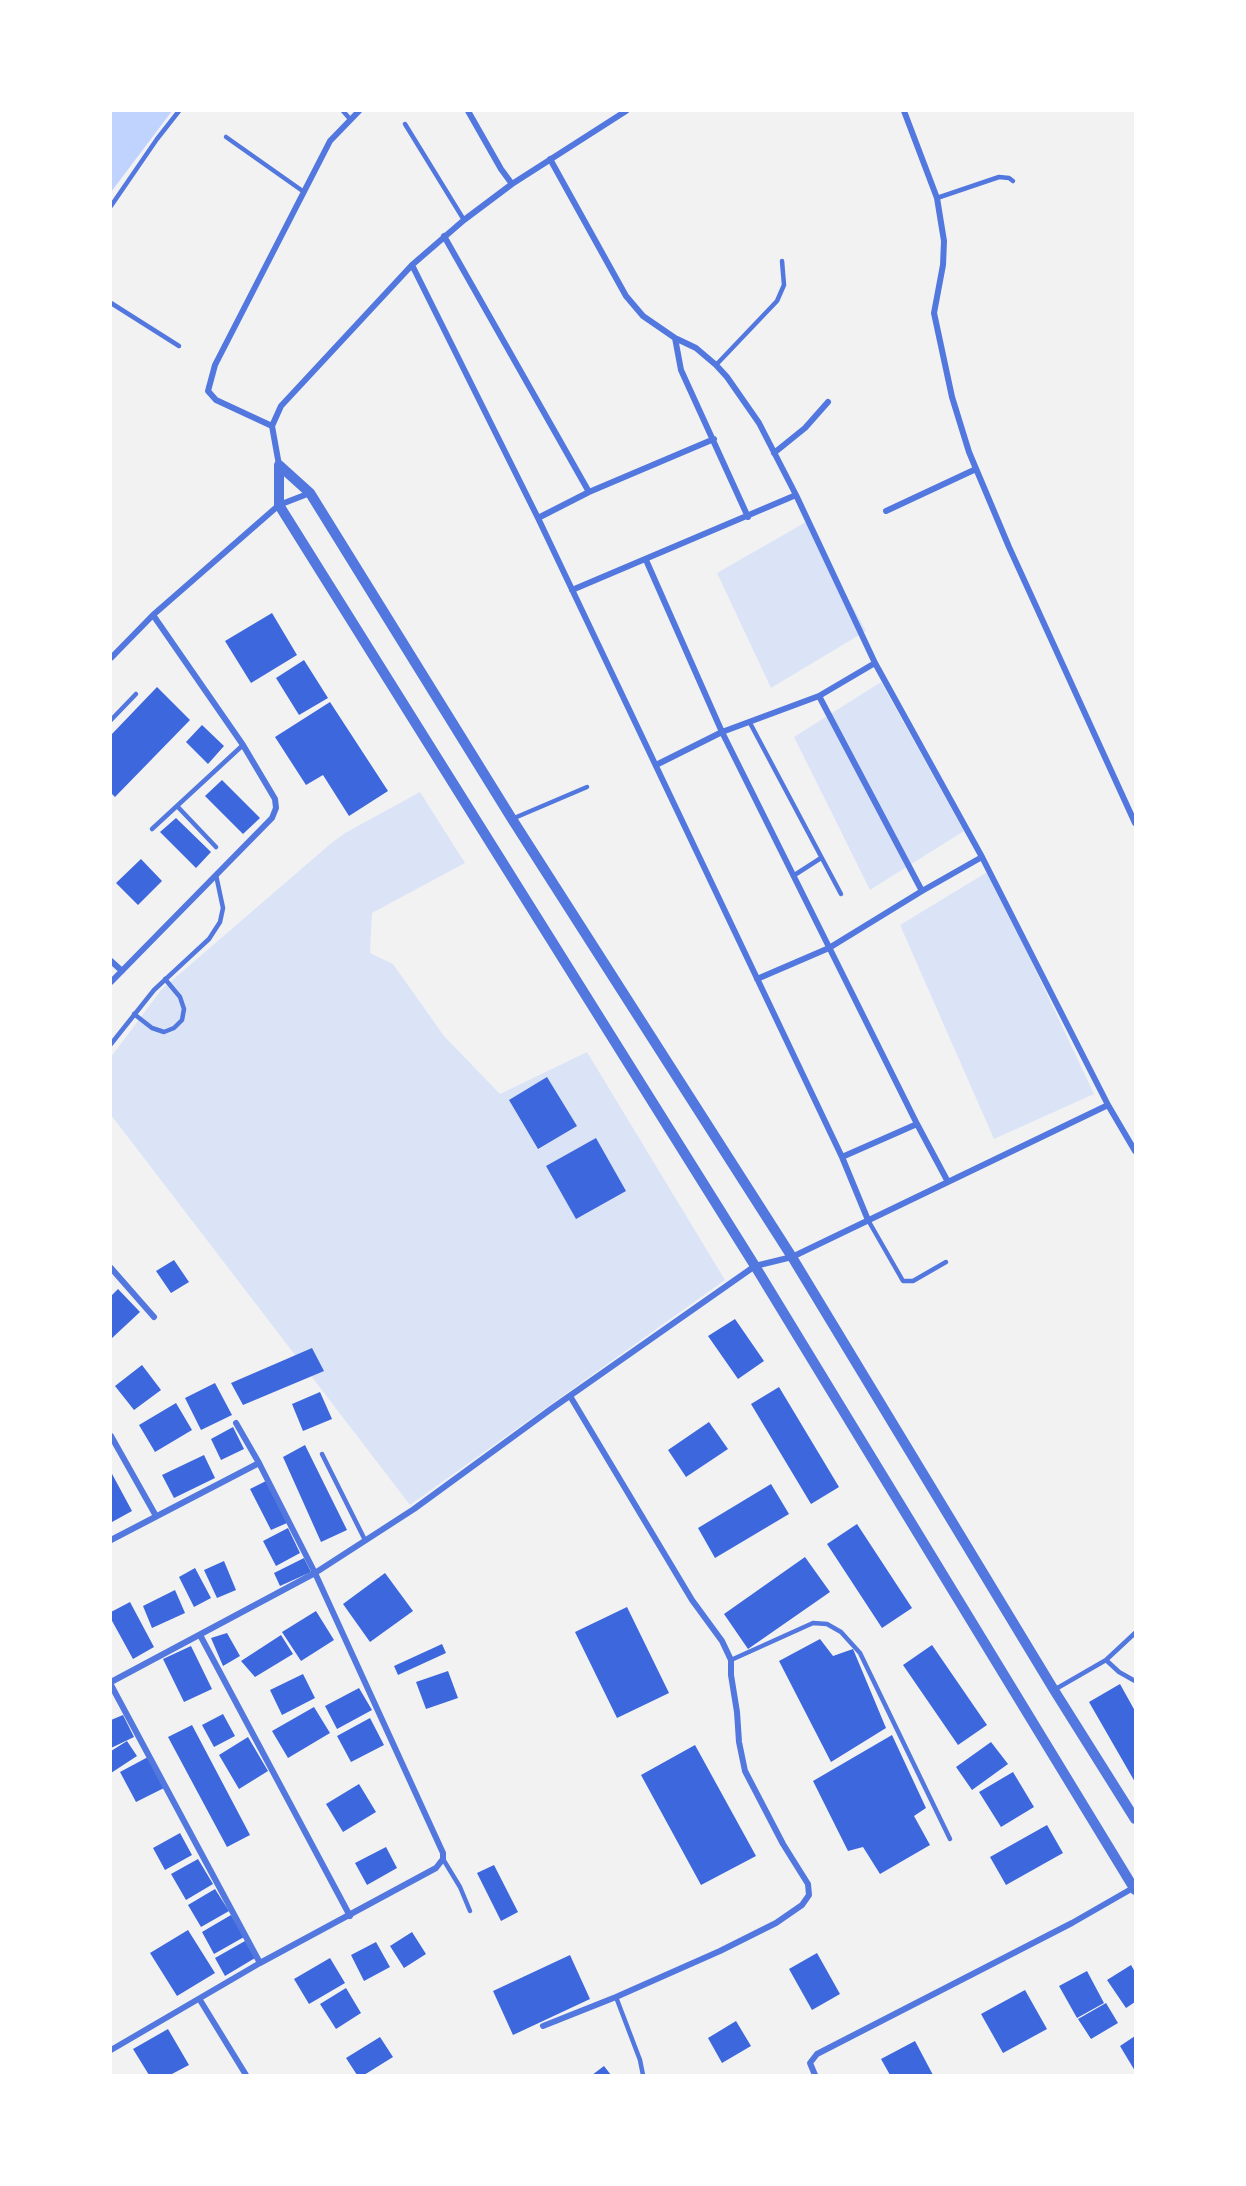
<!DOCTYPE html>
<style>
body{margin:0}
#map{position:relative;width:1246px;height:2186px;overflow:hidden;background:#f2f2f2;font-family:"Noto Serif",serif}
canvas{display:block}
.frame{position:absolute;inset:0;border:112px solid #fff;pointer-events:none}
</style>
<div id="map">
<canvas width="1246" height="2186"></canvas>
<div class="frame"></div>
</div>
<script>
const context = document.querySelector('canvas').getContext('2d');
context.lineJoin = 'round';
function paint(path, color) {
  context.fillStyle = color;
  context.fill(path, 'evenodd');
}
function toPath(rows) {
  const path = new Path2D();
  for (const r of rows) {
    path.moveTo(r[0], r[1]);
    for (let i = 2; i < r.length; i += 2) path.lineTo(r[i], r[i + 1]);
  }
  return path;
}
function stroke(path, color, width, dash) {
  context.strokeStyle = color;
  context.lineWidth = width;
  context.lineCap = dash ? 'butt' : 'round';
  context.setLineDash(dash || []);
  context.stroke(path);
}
const green = toPath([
 [806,522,866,631,771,688,717,573],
 [881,682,964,831,870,890,794,737],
 [420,792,465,863,372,913,370,953,393,964,444,1036,500,1094,587,1052,725,1280,410,1505,111,1115,111,1057,161,990,329,845,345,833],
 [989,871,1094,1094,994,1139,900,925]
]);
const water = toPath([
 [111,111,172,111,111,192]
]);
const building = toPath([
 [272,613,297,655,251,683,225,641],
 [304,660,328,698,299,715,276,678],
 [157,687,190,720,115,797,111,793,111,735],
 [330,702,388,791,349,816,323,775,306,785,275,737],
 [202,725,224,746,208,764,186,742],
 [222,780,260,818,243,834,205,796],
 [176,818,211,852,196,868,160,832],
 [141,859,162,881,138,905,116,883],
 [547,1077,577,1126,538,1149,509,1100],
 [596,1138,626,1191,576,1219,546,1166],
 [174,1260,189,1282,171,1293,156,1271],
 [118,1289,140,1312,111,1339,111,1296],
 [735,1319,764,1361,738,1379,708,1336],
 [312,1348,324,1371,243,1405,231,1383],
 [142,1365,161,1390,134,1410,115,1386],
 [215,1383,232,1415,201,1430,185,1398],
 [779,1387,839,1487,811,1504,751,1404],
 [320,1392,332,1419,303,1431,292,1404],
 [176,1403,192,1430,155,1452,139,1425],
 [709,1422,728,1449,686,1477,668,1450],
 [233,1427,244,1449,221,1460,211,1439],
 [305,1445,347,1530,321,1542,283,1457],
 [204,1455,215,1478,174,1498,162,1475],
 [111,1472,132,1511,112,1522,111,1520],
 [266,1481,287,1523,271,1530,250,1489],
 [771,1484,789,1514,715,1558,698,1528],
 [857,1524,912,1608,882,1628,827,1544],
 [288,1528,300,1553,276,1566,263,1541],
 [805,1557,830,1592,748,1649,724,1614],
 [304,1558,311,1572,280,1586,274,1573],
 [224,1561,236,1590,217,1598,204,1570],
 [195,1568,211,1598,194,1607,179,1577],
 [385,1573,413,1611,370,1642,343,1604],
 [175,1590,185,1613,152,1628,143,1606],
 [130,1602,154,1647,133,1659,111,1619,111,1612],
 [627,1607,669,1693,617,1718,575,1632],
 [316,1611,334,1640,301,1661,282,1632],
 [227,1633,240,1656,223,1666,211,1638],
 [281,1635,293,1654,255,1677,241,1661],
 [820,1639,833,1656,853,1649,886,1728,831,1762,779,1661],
 [442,1644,446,1653,398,1675,394,1666],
 [932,1645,987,1725,958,1745,903,1665],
 [191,1646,212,1689,184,1702,163,1659],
 [448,1671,458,1698,426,1709,416,1682],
 [303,1674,315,1698,282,1715,270,1690],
 [1120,1684,1135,1711,1135,1782,1089,1702],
 [359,1688,372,1710,337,1729,325,1706],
 [314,1707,330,1733,288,1758,272,1731],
 [223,1714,235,1736,214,1747,202,1725],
 [123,1715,134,1737,111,1748,111,1720],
 [370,1718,384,1745,351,1762,337,1736],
 [192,1725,250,1835,227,1847,168,1737],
 [892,1735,926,1808,914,1816,930,1845,880,1874,863,1847,848,1851,813,1781],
 [248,1737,268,1771,239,1789,219,1755],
 [127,1741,137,1756,111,1773,111,1751],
 [991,1742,1008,1764,972,1790,956,1767],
 [695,1745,756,1856,701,1885,641,1775],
 [148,1757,164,1788,136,1802,120,1772],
 [1013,1772,1034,1807,1001,1827,979,1792],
 [359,1784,376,1812,343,1832,326,1804],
 [1047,1825,1063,1853,1006,1885,990,1857],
 [180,1833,192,1855,165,1870,153,1848],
 [386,1847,397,1868,367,1885,355,1863],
 [198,1859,213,1884,186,1900,171,1874],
 [494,1865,518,1912,501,1921,477,1873],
 [215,1889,229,1911,201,1927,188,1905],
 [231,1915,244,1937,214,1954,202,1932],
 [188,1930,215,1973,177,1996,150,1953],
 [412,1932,426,1954,404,1968,390,1946],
 [245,1941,255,1958,225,1976,215,1958],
 [376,1942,390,1967,364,1981,351,1955],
 [817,1953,840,1994,812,2010,789,1969],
 [570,1955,590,1999,513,2035,493,1991],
 [330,1958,345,1983,309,2004,294,1979],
 [1131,1965,1135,1972,1135,2002,1126,2008,1107,1980],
 [1087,1971,1104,2003,1077,2018,1059,1986],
 [346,1988,361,2013,336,2029,320,2004],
 [1025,1990,1047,2029,1003,2053,981,2014],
 [1106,2003,1118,2023,1091,2039,1078,2019],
 [736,2021,751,2046,722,2063,708,2038],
 [168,2029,189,2065,170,2075,149,2075,133,2049],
 [1135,2036,1135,2071,1120,2046],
 [380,2037,393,2057,364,2075,357,2075,346,2058],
 [915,2041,933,2075,890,2075,881,2059],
 [604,2066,611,2075,592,2075]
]);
const service = toPath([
 [343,111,350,119],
 [405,124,464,220],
 [226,137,304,192],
 [937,198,999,177,1009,178,1013,181],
 [111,206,157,139,179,111],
 [111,303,179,346],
 [716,365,777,301,784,285,782,261],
 [111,720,136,694],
 [750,723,841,894],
 [177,806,216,847],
 [512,819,587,787],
 [152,829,243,745],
 [793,876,821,858],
 [134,1014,152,1028,164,1032,174,1028,182,1020,184,1009,180,997,165,979],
 [111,1044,154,990,209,939,220,922,223,908,216,875],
 [868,1220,903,1281,913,1281,946,1262],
 [322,1454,365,1540],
 [731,1660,813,1623,827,1624,841,1632,860,1653,950,1839],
 [1106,1660,1119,1672,1135,1681],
 [1054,1690,1106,1660,1135,1633],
 [443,1859,460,1887,470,1911],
 [616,1997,640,2060,643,2075]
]);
const minor = toPath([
 [468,111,501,169,512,184],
 [904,111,937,198,944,241,943,265,934,313,952,397,969,452,1009,547,1135,823],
 [550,159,626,296,643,316,675,338,696,348,716,365,727,377,759,423,796,495,875,663,982,857,1108,1105,1135,1151],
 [444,236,589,492],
 [412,265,538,518,842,1157,868,1220],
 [675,338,681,370,748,517],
 [272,426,216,400,208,391,215,365,330,141,359,111],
 [774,453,805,428,828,402],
 [279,465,272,426,281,406,412,265,464,220,512,184,626,111],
 [886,511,976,469],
 [538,518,589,492,714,439],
 [646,560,722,732,819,696,875,663],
 [572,590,796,495],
 [111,658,153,615,279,505,310,493],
 [819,696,922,891],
 [656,765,722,732,917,1124,948,1182],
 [111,961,122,971],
 [757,979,829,948,922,891,982,857],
 [111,982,272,818,276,808,275,799,243,745,153,615],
 [842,1157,917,1124],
 [111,1268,154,1317],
 [111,1436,156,1516],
 [111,1540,259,1463],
 [200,1635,350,1916],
 [111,1682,315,1573,414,1509,551,1409,755,1266,792,1257,1108,1105],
 [111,1685,260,1963],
 [200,2000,246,2075],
 [543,2026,616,1997,720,1951,776,1923,802,1905,809,1895,808,1884,783,1844,745,1771,739,1742,737,1712,731,1675,731,1660,722,1641,692,1600,570,1396],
 [111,2050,260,1963,436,1868,443,1859,443,1853,315,1573,259,1463,236,1423],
 [815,2075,810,2063,817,2054,1072,1923,1133,1888]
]);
const tertiary = toPath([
 [279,465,279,505,755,1266,1135,1890],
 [279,465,310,493,512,819,792,1257,1054,1690,1135,1819]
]);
paint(green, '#dbe4f7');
paint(water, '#bfd3fe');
paint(building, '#3d67dc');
stroke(service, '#5277de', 4.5);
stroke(minor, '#5277de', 6);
stroke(tertiary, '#5277de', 10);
</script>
